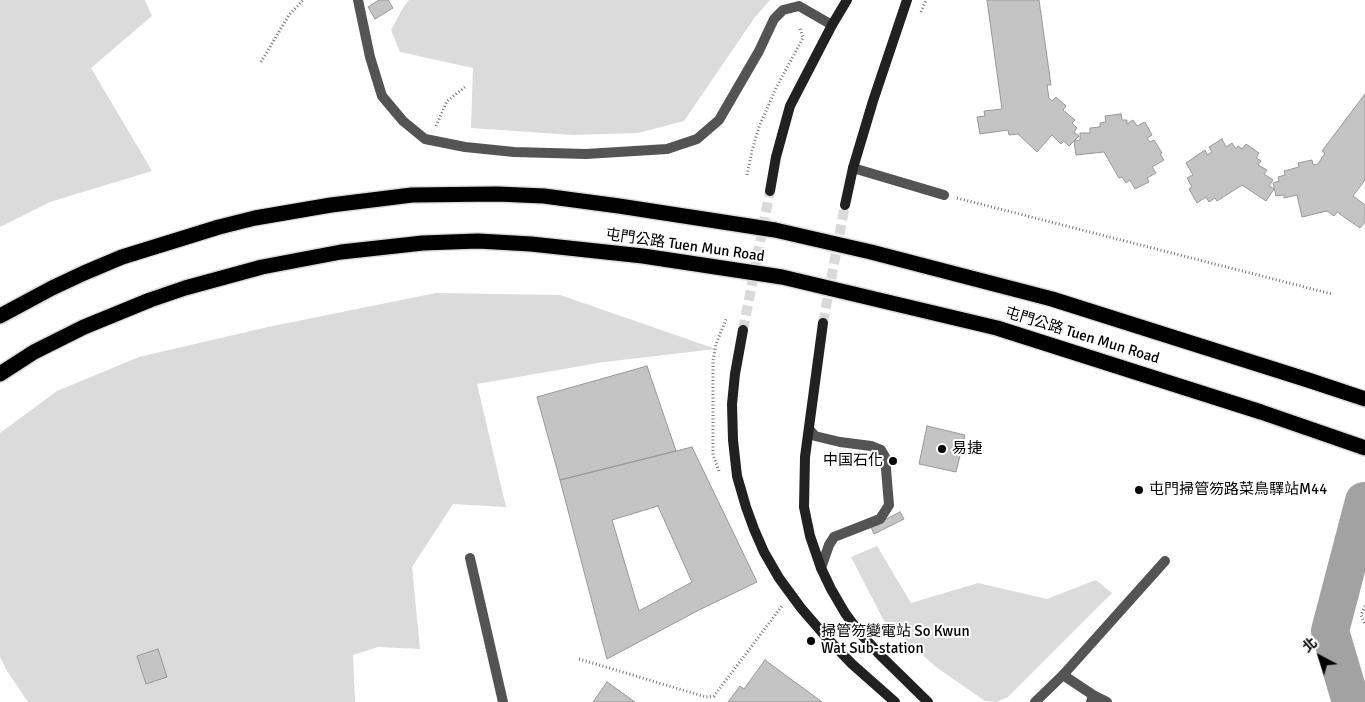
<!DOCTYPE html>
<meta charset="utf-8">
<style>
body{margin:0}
#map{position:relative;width:1365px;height:702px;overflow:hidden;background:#fff;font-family:Signika,"Noto Sans TC",sans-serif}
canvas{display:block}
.north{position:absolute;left:1295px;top:632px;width:50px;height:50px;-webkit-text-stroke:4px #fff;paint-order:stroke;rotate:320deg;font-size:14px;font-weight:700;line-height:20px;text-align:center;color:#000}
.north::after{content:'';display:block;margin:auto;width:18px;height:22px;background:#000;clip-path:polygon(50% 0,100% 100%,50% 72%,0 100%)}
</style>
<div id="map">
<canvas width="1365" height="702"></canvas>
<div class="north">北</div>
</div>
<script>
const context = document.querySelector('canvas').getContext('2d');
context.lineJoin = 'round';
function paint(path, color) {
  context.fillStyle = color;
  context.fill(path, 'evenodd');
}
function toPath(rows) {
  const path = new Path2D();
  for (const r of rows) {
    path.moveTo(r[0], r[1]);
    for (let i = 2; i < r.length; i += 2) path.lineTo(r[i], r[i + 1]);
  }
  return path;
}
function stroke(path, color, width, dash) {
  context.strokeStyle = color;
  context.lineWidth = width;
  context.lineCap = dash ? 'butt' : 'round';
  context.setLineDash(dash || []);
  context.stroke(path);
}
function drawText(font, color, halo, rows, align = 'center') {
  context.font = font + ' Signika,"Noto Sans TC",sans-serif';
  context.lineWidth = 4;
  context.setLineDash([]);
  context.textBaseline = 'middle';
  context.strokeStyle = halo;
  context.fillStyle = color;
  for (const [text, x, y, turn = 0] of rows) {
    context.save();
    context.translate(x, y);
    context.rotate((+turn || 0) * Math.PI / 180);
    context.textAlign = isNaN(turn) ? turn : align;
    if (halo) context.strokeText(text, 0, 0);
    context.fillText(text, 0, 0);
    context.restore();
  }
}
const green = toPath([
 [0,0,145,0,152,16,91,68,152,171,50,202,0,227],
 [409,0,770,0,755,17,684,121,638,133,573,135,471,128,473,68,400,52,391,30,404,6],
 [436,293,560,295,716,349,604,362,477,384,506,507,453,504,412,567,420,649,378,647,353,655,355,702,28,702,7,671,0,657,0,433,57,391,139,357,268,327],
 [877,546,911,603,978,583,1047,599,1096,580,1112,593,1008,697,997,702,985,701,936,667,884,621,851,557]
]);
const river = toPath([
 [1351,702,1330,631,1364,501]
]);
const building = toPath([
 [379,0,388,0,393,8,375,19,368,7,379,0],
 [987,0,1039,0,1051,85,1047,85,1049,98,1052,101,1056,97,1066,106,1063,110,1075,120,1072,123,1077,128,1074,132,1079,136,1069,146,1064,141,1061,144,1052,135,1037,152,1018,134,1009,135,1008,130,980,134,977,117,985,116,984,111,1002,109,987,0],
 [1365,94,1365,180,1353,196,1365,205,1365,222,1360,228,1337,212,1334,216,1327,211,1302,217,1297,195,1284,198,1284,195,1276,196,1273,183,1279,181,1278,177,1285,175,1284,171,1299,167,1298,163,1312,160,1313,165,1318,164,1325,153,1322,151,1365,94],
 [1121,114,1122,120,1127,120,1127,124,1133,120,1137,126,1145,122,1152,135,1147,138,1150,142,1154,140,1162,153,1160,154,1164,160,1152,167,1156,173,1147,178,1149,182,1135,189,1130,180,1126,183,1122,177,1119,178,1104,152,1076,155,1074,141,1080,140,1080,133,1090,133,1090,128,1100,127,1100,123,1106,122,1105,116,1121,114],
 [1222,139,1226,147,1232,143,1236,149,1238,146,1242,149,1246,144,1259,153,1256,158,1261,161,1258,165,1267,170,1264,174,1273,180,1269,186,1274,189,1266,201,1242,185,1217,201,1215,198,1209,202,1206,197,1197,203,1189,189,1192,187,1187,178,1193,175,1186,163,1205,150,1207,155,1212,152,1209,147,1222,139],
 [647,366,676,451,560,480,537,397,647,366],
 [927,426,965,435,956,472,919,464,927,426],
 [692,447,757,582,699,610,607,659,560,480,692,447],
 [658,506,692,582,639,611,612,520,658,506],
 [900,512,904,519,874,534,871,527,900,512],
 [158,649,167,677,146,684,137,656,158,649],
 [765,660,822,702,728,702,740,686,744,689,765,660],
 [607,682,635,702,593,702,607,682]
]);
const secondaryTunnel = toPath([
 [823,323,845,205],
 [743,330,770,191]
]);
const path = toPath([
 [921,12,926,0],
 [261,62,289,15,303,0],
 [436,126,447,101,465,87],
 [747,175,752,151,759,127,777,86,803,38,800,28],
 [957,198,1332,294],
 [719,471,713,455,713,361,716,344,727,317],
 [1365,606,1361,615,1365,624],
 [579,659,706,697,714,696,782,606]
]);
const lane = toPath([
 [853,168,944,195],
 [809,429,815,436,840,442,871,446,881,450,885,457,889,505,880,519,834,537,829,545,821,568],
 [470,558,503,702],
 [1063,675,1093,695,1091,702],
 [1093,695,1107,702]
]);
const street = toPath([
 [358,0,370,57,382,96,403,121,425,139,465,147,514,152,586,154,667,149,697,139,719,120,759,51,774,19,783,10,799,6,832,25],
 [1035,702,1063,675,1165,561]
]);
const secondary = toPath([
 [770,191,776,157,790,106,832,25,847,0],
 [845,205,853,168,873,101,907,0],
 [823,323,805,457,804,507,810,536,821,568,831,589,845,613,859,632,882,657,928,702],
 [743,330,735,374,732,404,733,440,737,476,746,507,754,529,764,552,779,578,801,608,826,637,852,664,895,702]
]);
const highway = toPath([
 [0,316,52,288,84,273,122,257,219,227,255,218,331,205,412,195,497,194,544,196,619,206,775,230,871,252,1052,299,1308,380,1365,399],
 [0,374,34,352,84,327,150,300,185,288,262,267,341,252,423,243,478,241,531,244,643,256,782,277,997,328,1261,412,1365,448]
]);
const markers = [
 [942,449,5,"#000"],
 [893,461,5,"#000"],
 [1139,490,5,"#000"],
 [811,641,5,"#000"]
];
const streetNames = [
 ["屯門公路 Tuen Mun Road",685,246,8],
 ["屯門公路 Tuen Mun Road",1082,336,17]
];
const poiNames = [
 ["易捷",952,449],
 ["中国石化",883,461,"right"],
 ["屯門掃管笏路菜鳥驛站M44",1149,490],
 ["掃管笏變電站 So Kwun",821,632],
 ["Wat Sub-station",821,649]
];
paint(green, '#dbdbdb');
stroke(river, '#a2a2a2', 38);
paint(building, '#c4c4c4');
stroke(building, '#989898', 1);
stroke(secondaryTunnel, '#d9d9d9', 10, [10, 5]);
stroke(highway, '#dbdbdb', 18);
stroke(path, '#767676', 3, [1, 2.5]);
stroke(lane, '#545454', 10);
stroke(street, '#545454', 10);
stroke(secondary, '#212121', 10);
stroke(highway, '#000', 15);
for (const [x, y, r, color] of markers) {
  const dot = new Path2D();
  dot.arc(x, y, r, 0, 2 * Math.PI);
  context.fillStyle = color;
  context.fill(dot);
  stroke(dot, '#fff', 2);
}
drawText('15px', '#000', '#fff', streetNames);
drawText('15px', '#000', '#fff', poiNames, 'left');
</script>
